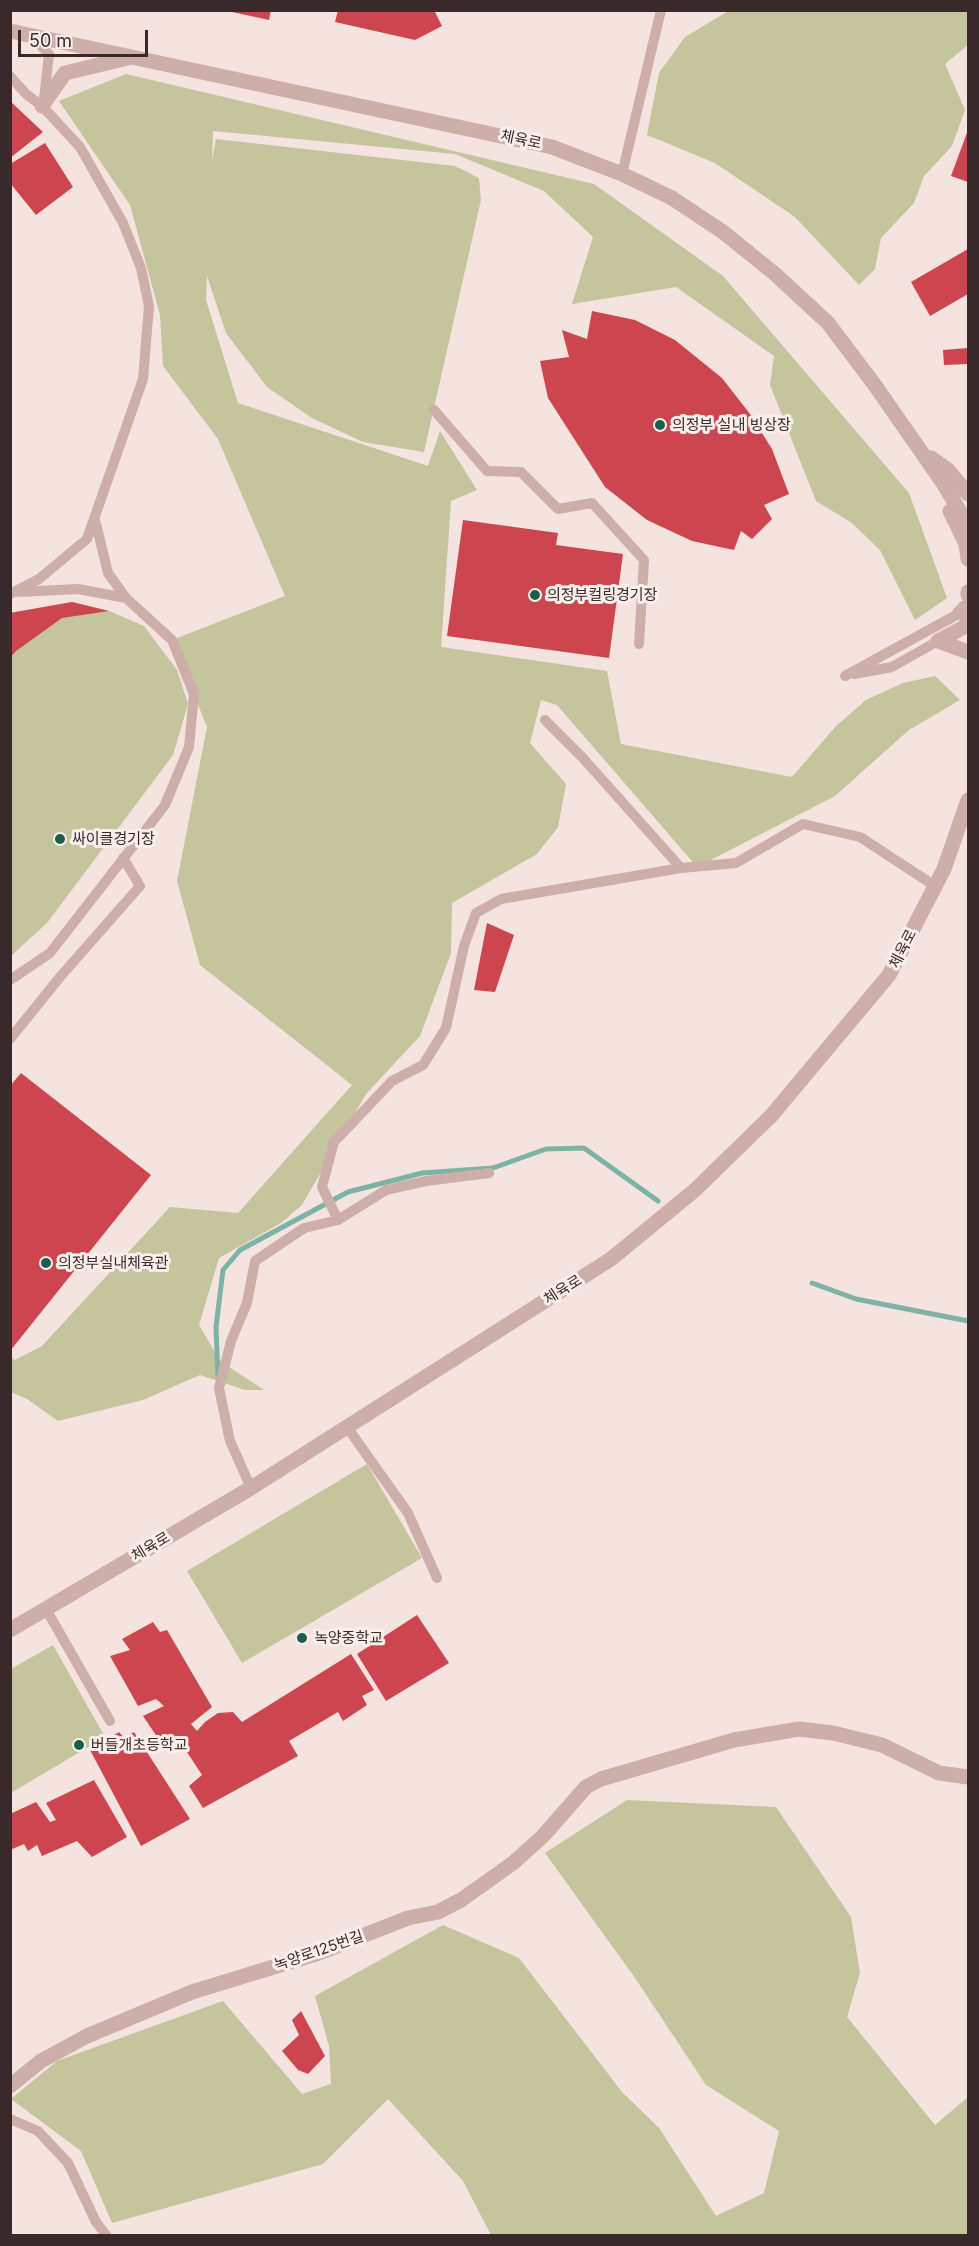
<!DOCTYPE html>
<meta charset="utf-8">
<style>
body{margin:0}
#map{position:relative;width:979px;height:2246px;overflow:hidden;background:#f4e3df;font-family:Inter,sans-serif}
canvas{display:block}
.frame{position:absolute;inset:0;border:12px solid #3a292a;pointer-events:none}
.scale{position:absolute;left:18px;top:30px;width:130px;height:27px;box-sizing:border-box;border:3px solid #3a292a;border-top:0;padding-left:8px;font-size:18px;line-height:21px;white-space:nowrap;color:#3a292a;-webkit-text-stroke:4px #fbefec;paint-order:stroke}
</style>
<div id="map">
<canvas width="979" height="2246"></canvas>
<div class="frame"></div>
<div class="scale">50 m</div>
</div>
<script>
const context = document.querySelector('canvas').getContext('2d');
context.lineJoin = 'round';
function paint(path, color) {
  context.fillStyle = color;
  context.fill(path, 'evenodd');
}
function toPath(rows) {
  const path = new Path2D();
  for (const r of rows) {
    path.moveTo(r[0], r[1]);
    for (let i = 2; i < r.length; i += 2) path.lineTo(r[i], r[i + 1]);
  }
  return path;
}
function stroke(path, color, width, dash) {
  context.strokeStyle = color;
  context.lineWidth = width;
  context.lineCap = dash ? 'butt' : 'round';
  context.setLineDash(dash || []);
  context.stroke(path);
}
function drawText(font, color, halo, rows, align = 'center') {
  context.font = font + ' Inter,"Noto Sans KR",sans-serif';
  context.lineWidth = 6;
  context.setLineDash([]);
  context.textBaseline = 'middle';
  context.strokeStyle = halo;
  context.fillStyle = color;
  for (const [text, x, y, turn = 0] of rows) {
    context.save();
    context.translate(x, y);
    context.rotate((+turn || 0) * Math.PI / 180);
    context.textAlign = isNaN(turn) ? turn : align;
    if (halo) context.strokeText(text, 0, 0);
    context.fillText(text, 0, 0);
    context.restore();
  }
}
const green = toPath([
 [730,10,968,11,968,45,945,64,965,110,952,146,924,176,914,203,881,238,875,269,859,285,795,217,715,163,647,135,659,73,685,37],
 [126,74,594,184,723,276,909,493,947,598,915,620,880,550,852,523,816,501,770,385,774,356,676,287,572,304,593,237,544,191,455,154,213,131,212,160,216,139,455,166,479,178,481,200,424,452,363,442,312,418,267,387,226,333,207,276,206,300,238,403,428,466,440,431,477,490,451,501,441,647,607,671,621,744,792,777,836,726,866,700,903,683,935,676,960,700,909,730,835,796,697,867,557,705,541,700,530,743,566,784,558,827,537,854,452,903,451,953,420,1036,366,1094,302,1205,281,1223,219,1258,199,1325,220,1361,264,1390,245,1390,200,1375,143,1400,58,1421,27,1399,11,1392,10,1357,15,1360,42,1346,170,1207,238,1213,352,1085,200,965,177,881,207,727,172,640,285,596,218,439,163,366,160,315,130,205,59,101],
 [72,602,109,611,144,626,177,670,188,704,173,755,47,923,11,956,10,613],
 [367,1464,422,1558,242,1663,187,1571],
 [53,1645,105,1737,11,1793,11,1669],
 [627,1800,776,1807,851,1917,860,1973,847,2017,935,2125,967,2098,968,2093,968,2235,491,2235,463,2181,388,2099,323,2164,112,2223,81,2151,11,2099,57,2061,223,2001,302,2094,331,2084,329,2046,315,1996,443,1925,519,1958,622,2092,659,2128,716,2216,764,2193,779,2131,706,2085,633,1975,545,1853]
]);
const stream = toPath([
 [812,1283,856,1299,968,1321],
 [218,1377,216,1327,223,1270,240,1250,348,1192,422,1173,493,1168,546,1149,584,1148,658,1201]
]);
const building = toPath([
 [223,10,271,10,269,20],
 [338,10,434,10,442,26,415,40,335,22],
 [10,101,43,132,10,158],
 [968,130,968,182,951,176],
 [45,143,73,187,36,215,10,183,10,164],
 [968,249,968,294,930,316,911,282],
 [592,311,635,320,675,340,722,378,750,414,772,449,789,494,764,505,772,519,752,539,741,531,734,550,692,541,647,520,605,487,548,398,540,361,569,357,562,330,587,339],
 [968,348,968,364,944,365,943,350],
 [463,520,558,533,556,545,623,554,609,658,447,636],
 [72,602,109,611,62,618,16,651,10,658,10,613],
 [487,923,514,935,495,992,474,990],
 [21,1073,151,1175,10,1351,10,1086],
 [417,1615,449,1663,386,1701,357,1654],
 [153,1622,160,1632,167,1630,212,1707,191,1724,197,1731,205,1722,218,1713,233,1712,242,1722,351,1654,374,1690,362,1696,367,1705,343,1721,338,1712,289,1741,298,1756,203,1808,189,1786,202,1775,183,1746,168,1753,143,1716,164,1706,156,1699,138,1706,110,1656,130,1650,122,1639],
 [119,1732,124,1738,134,1732,190,1819,141,1846,90,1750],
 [94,1780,127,1837,92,1857,77,1841,42,1856,37,1845,28,1851,24,1844,10,1850,10,1814,36,1802,50,1822,56,1820,46,1803],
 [301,2011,325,2056,308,2074,298,2070,282,2051,299,2035,292,2020]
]);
const lane = toPath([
 [31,36,49,54,44,99],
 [10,76,26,94,42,106,80,147,123,223,141,268,149,306,143,379,87,539,39,579,10,594],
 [622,174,661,10],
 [434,410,487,471,521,472,558,509,592,503,644,560,639,644],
 [19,592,78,589,126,598],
 [854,674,892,667,938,641],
 [845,676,960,613,963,606],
 [545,720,582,757,681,868,736,863,803,824,860,837,935,886],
 [10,980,50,953,165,805,189,747,194,694,172,640,126,598,108,573,95,520],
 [10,1039,60,977,140,886,123,858],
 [338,1220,322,1187,334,1142,392,1081,423,1065,446,1028,464,946,476,913,501,899,681,868],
 [347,1427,408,1513,437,1578],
 [251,1488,230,1441,219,1388,231,1341,247,1303,255,1261,304,1228,338,1220,386,1190,426,1181,489,1173],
 [46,1609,110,1721],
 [10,2119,38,2131,68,2163,96,2222,107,2236]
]);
const street = toPath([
 [10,31,552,147,622,174,672,198,723,232,775,274,828,323,874,384,943,483,968,525],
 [42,106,65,73,128,58],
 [931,458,948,470,968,494],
 [950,511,966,544,968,559],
 [968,595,968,592],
 [960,613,968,606],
 [938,641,968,625],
 [938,641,968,652],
 [10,1630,251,1488,611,1259,695,1190,771,1116,889,975,944,869,968,800],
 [10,2086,41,2061,87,2036,192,1992,319,1953,408,1918,438,1912,461,1900,513,1863,543,1836,586,1787,601,1779,734,1740,799,1729,833,1733,882,1745,939,1773,968,1777]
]);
const markers = [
 [660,425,6,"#1c5e4e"],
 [535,595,6,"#1c5e4e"],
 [60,839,6,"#1c5e4e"],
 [46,1263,6,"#1c5e4e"],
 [302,1638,6,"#1c5e4e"],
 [79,1745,6,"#1c5e4e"]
];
const streetNames = [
 ["체육로",521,140,12],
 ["체육로",903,949,-63],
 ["체육로",563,1290,-32],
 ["체육로",151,1547,-31],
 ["녹양로125번길",319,1951,-19]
];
const poiNames = [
 ["의정부 실내 빙상장",672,425],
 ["의정부컬링경기장",547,595],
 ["싸이클경기장",72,839],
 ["의정부실내체육관",58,1263],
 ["녹양중학교",314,1638],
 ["버들개초등학교",91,1745]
];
paint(green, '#c4c49d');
stroke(stream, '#7cb3a4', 5);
paint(building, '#cc454f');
stroke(lane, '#cdaea9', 10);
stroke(street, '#cdaea9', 15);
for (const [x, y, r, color] of markers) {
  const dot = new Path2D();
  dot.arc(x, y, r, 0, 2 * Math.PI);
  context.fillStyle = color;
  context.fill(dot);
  stroke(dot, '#fbefec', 2);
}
drawText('15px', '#3a292a', '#fbefec', streetNames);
drawText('15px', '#3a292a', '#fbefec', poiNames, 'left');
</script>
